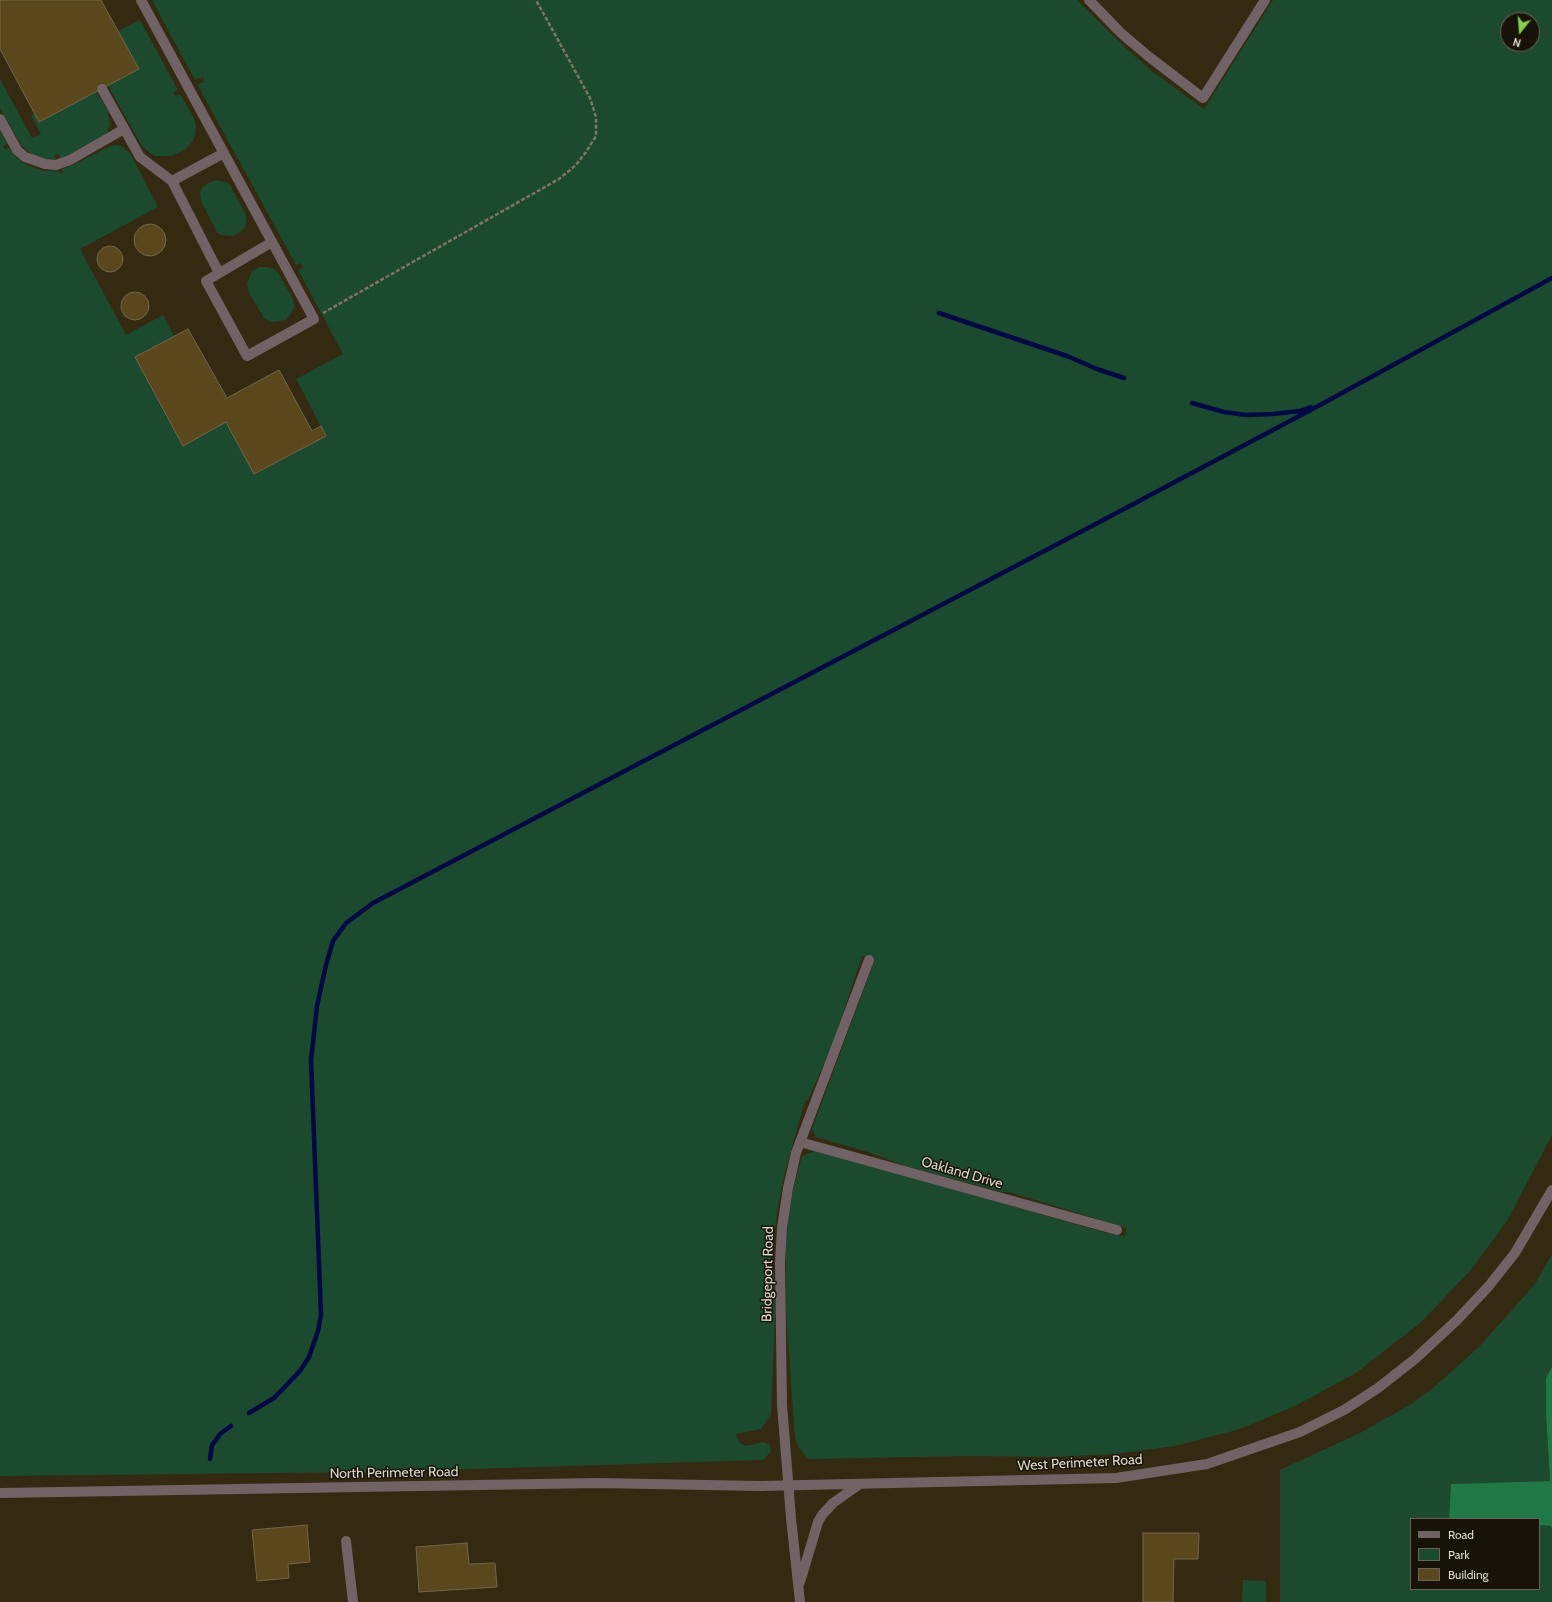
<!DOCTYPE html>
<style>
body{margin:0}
#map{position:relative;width:1552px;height:1602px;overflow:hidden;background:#342a12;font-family:Cabin,sans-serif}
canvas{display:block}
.legend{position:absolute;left:1410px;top:1518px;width:130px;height:72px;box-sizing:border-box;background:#181309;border:1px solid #686257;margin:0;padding:5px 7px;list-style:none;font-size:12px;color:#dfd9cb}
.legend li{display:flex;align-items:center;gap:8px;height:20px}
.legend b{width:20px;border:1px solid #686257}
.north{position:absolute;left:1500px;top:12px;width:40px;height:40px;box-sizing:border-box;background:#181309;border:1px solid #686257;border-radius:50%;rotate:197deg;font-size:11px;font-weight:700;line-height:16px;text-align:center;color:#dfd9cb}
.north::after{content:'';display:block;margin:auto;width:14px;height:18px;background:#85cf4c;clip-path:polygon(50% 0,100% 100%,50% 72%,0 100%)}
</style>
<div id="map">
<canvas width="1552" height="1602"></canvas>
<ul class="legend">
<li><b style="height:5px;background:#716365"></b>Road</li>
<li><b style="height:11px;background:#1c4a2f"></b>Park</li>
<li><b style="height:11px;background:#5a481c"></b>Building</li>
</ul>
<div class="north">N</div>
</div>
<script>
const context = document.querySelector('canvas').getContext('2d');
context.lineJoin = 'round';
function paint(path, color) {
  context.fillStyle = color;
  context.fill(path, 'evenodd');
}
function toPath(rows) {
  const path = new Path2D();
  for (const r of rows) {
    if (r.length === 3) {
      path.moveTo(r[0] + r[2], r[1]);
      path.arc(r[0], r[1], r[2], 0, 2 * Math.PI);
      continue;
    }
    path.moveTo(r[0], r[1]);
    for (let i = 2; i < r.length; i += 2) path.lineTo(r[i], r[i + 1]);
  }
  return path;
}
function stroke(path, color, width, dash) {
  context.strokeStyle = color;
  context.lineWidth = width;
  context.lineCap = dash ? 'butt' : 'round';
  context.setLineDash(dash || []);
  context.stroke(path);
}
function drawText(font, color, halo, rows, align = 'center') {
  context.font = font + ' Cabin,sans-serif';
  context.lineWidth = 3;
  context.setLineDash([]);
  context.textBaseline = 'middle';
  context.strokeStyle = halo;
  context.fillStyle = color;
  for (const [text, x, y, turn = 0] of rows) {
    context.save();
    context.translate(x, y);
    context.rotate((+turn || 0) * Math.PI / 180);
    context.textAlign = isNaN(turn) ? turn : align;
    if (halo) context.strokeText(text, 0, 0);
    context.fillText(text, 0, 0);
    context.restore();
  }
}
const green = toPath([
 [152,0,1077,0,1129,51,1153,72,1204,109,1273,0,1552,0,1552,1135,1507,1221,1470,1271,1420,1323,1356,1373,1297,1405,1240,1429,1175,1446,1114,1454,1054,1457,967,1456,808,1459,799,1448,795,1438,786,1313,786,1242,789,1214,794,1185,802,1156,817,1150,1106,1233,1125,1236,1127,1228,1009,1192,1002,1192,909,1167,868,1152,816,1137,812,1129,875,959,862,956,833,1043,808,1100,805,1101,785,1172,778,1206,770,1264,774,1272,775,1313,771,1414,761,1429,735,1434,740,1443,746,1446,763,1442,770,1445,771,1451,763,1460,372,1472,0,1476,0,131,7,144,3,146,5,149,9,148,16,157,27,165,44,171,58,170,59,173,63,172,62,169,73,165,110,146,116,145,121,146,130,153,158,207,80,249,126,335,163,315,174,336,135,357,183,446,226,422,255,474,326,436,296,379,343,354,298,270,303,267,301,263,296,265,197,84,204,82,203,77,195,80],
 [1508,20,1532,20,1532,44,1508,44],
 [139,20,141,22,178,90,173,92,175,96,180,94,193,116,196,125,195,137,192,142,184,150,171,156,155,156,150,153,142,146,108,86,139,69,118,31],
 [0,79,32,138,41,134,31,115,35,114,39,122,96,92,109,112,108,114,110,124,108,130,106,134,65,157,61,158,58,154,54,156,56,159,52,160,34,156,21,145,0,108],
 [216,180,222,181,230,185,246,215,246,223,245,227,242,231,233,236,221,235,217,232,201,201,200,192,202,188,207,184],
 [260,267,265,267,275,269,280,276,293,299,294,308,292,312,286,320,272,322,264,318,248,291,247,283,250,276,252,271],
 [1552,1254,1552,1367,1546,1378,1546,1415,1550,1481,1451,1484,1449,1519,1411,1519,1411,1589,1539,1589,1539,1525,1552,1526,1552,1602,1280,1602,1280,1470,1360,1433,1413,1403,1434,1387,1479,1347,1535,1284],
 [1243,1580,1266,1581,1266,1602,1242,1602]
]);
const forest = toPath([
 [1552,1367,1552,1530,1551,1526,1539,1525,1539,1519,1449,1519,1451,1484,1550,1481,1546,1415,1546,1378]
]);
const stream = toPath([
 [939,313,1067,356,1097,369,1124,378],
 [1192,403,1224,412,1246,415,1273,414,1300,411,1311,407],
 [249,1413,274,1398,300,1371,309,1357,318,1331,321,1315,311,1060,317,1006,326,965,333,941,346,923,373,903,1090,527,1320,405,1552,278],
 [210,1459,212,1445,216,1440,220,1434,231,1426]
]);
const building = toPath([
 [0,0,101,0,139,69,39,122,0,49,0,0],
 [150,240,16],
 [110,259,13],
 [135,306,14],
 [188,329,227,398,279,370,312,431,321,426,326,436,254,474,226,422,183,446,135,357,188,329],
 [307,1525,310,1562,288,1564,289,1578,257,1581,252,1530,307,1525],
 [1143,1533,1199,1533,1198,1559,1174,1559,1173,1602,1143,1602,1143,1533],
 [467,1543,469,1564,495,1563,497,1587,419,1592,416,1547,467,1543]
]);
const path = toPath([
 [323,313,559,179,576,165,586,152,596,136,596,117,590,98,536,0]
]);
const minor = toPath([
 [141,0,272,242,314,319,247,356,206,281,272,242],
 [1089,0,1121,33,1148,56,1203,98,1265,0],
 [102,89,140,157,172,181,219,273],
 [0,119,17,150,25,157,45,164,56,165,70,160,124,129],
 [172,181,224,153],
 [800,1142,1117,1230],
 [0,1493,598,1483,760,1486,1116,1478,1207,1464,1300,1432,1344,1410,1378,1388,1415,1359,1457,1320,1488,1287,1515,1253,1552,1190],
 [346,1541,353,1602],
 [800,1582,818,1522,822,1515,833,1503,860,1484],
 [800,1602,791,1518,782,1405,780,1263,782,1228,788,1188,796,1153,869,960]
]);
const streetNames = [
 ["Oakland Drive",962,1173,16],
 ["Bridgeport Road",768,1274,-89],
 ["West Perimeter Road",1080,1463,-3],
 ["North Perimeter Road",394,1473,-1]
];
paint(green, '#1c4a2f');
paint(forest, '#207748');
stroke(stream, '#000944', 4.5);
paint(building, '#5a481c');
stroke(building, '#71664c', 1);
stroke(path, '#7e7562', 2.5, [4, 2]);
stroke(minor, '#716365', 10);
drawText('14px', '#dfd9cb', '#181309', streetNames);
</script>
